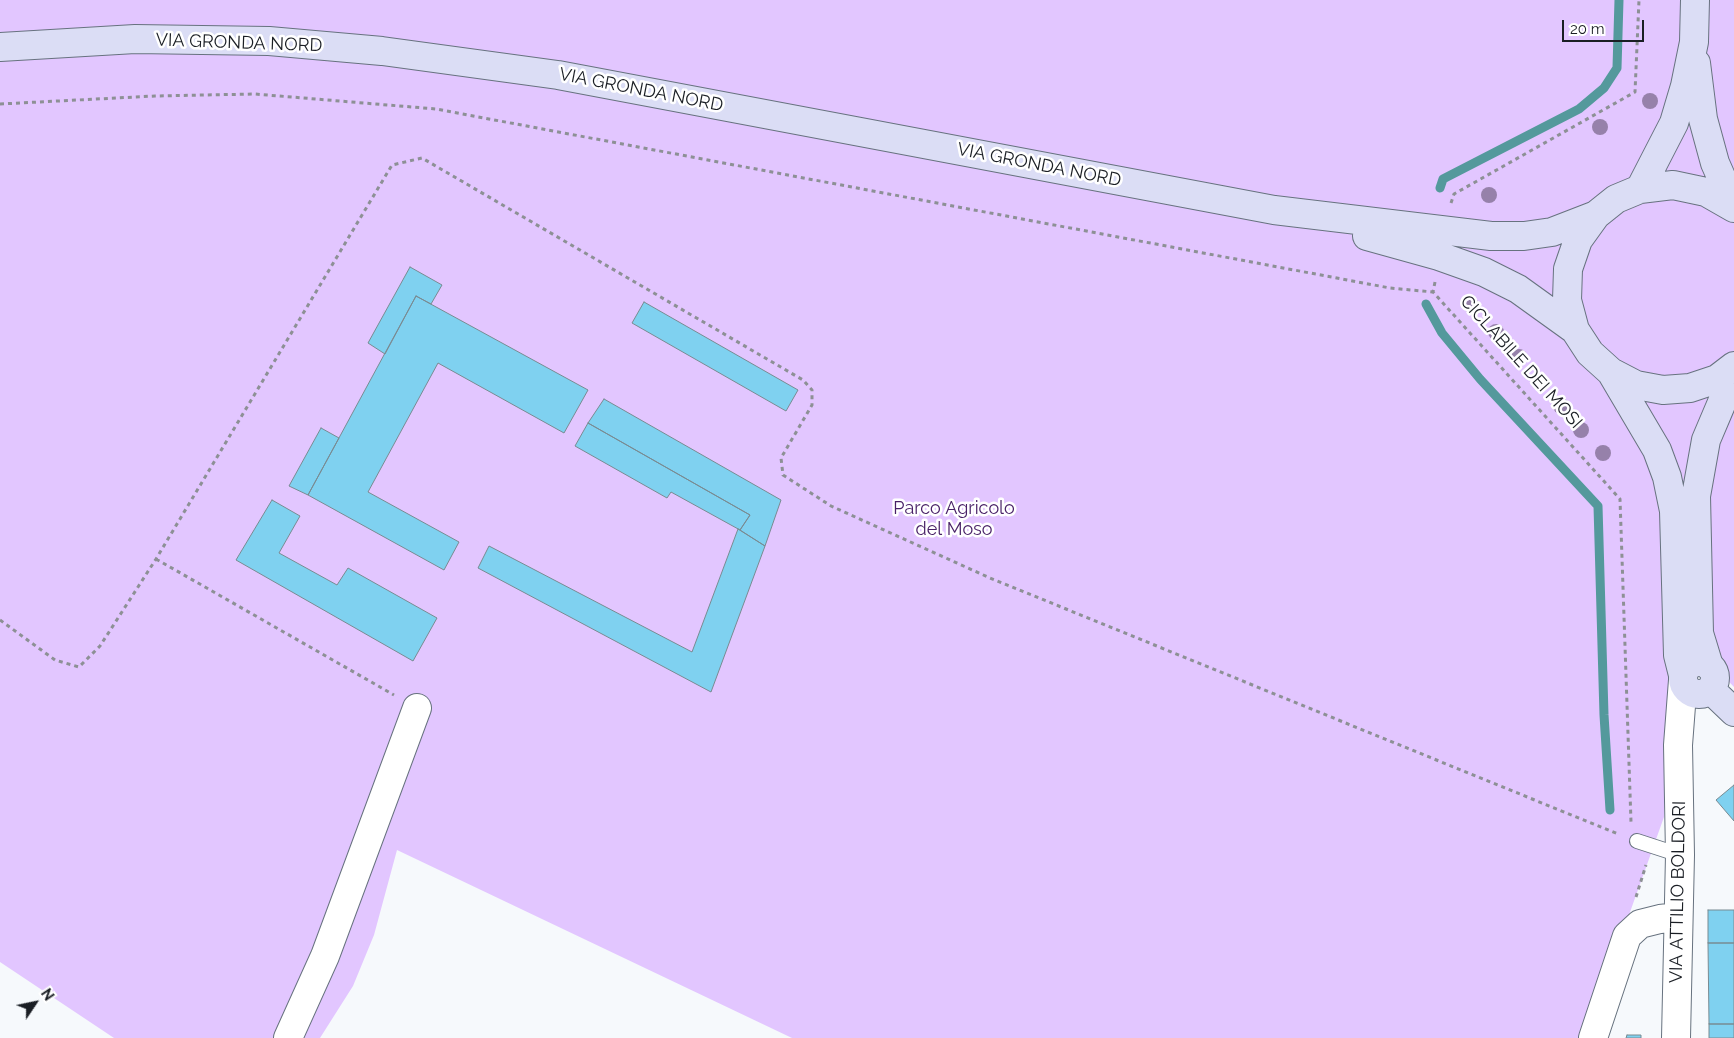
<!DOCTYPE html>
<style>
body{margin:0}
#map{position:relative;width:1734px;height:1038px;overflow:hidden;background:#f6f9fc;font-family:Raleway,sans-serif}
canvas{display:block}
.north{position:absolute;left:10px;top:978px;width:50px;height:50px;-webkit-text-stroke:4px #fff;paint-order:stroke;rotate:56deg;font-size:14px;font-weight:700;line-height:20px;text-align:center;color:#1a1e24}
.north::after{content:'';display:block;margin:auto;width:18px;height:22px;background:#1a1e24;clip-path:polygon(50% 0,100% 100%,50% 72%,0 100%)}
.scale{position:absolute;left:1562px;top:20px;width:82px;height:22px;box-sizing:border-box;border:2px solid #1a1e24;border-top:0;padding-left:6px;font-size:15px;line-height:18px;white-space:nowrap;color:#1a1e24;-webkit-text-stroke:4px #fff;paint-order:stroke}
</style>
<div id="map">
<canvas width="1734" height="1038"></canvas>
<div class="north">N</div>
<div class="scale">20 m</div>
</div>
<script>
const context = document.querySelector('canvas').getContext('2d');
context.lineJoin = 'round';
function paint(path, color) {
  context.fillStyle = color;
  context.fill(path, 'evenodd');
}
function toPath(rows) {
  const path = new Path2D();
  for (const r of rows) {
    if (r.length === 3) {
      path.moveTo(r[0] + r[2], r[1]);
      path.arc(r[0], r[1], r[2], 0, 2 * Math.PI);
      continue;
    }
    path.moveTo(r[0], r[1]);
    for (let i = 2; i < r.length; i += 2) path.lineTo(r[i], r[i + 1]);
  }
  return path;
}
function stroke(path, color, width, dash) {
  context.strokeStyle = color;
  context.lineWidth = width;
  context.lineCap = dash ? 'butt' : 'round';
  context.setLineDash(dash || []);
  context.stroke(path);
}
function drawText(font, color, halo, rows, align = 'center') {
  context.font = font + ' Raleway,sans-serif';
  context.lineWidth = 5;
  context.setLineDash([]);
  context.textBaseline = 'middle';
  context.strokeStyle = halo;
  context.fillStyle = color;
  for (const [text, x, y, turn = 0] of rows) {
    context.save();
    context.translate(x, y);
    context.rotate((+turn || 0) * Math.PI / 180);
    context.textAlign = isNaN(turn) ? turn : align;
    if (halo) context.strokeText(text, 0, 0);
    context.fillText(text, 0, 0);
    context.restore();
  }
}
const green = toPath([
 [0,0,1734,0,1734,687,1673,624,1664,817,1585,1038,792,1038,397,850,374,935,353,986,320,1038,114,1038,0,962]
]);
const stream = toPath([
 [1440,188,1443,179,1579,109,1604,88,1617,68,1619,0],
 [1426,304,1442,333,1480,379,1598,506,1604,715,1610,810]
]);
const building = toPath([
 [410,267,442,285,431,304,416,296,385,354,368,343,410,267],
 [416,296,588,390,564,433,438,363,368,492,459,542,444,570,308,495,416,296],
 [644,302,798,390,786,411,632,323,644,302],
 [604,399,781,500,765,546,740,530,750,515,588,423,604,399],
 [588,423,750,515,740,530,671,492,667,498,575,446,588,423],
 [321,428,339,438,308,495,289,486,321,428],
 [272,500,300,516,279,553,337,585,348,568,437,618,413,661,236,560,272,500],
 [738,529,765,546,711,692,478,568,489,546,692,652,738,529],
 [1734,785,1734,821,1716,800,1734,785],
 [1708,910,1734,910,1734,943,1708,943,1708,910],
 [1708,943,1734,943,1734,1024,1709,1024,1708,943],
 [1709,1024,1734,1024,1734,1038,1709,1038,1709,1024],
 [1627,1035,1641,1035,1641,1038,1626,1038,1627,1035]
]);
const path = toPath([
 [0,104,155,96,255,94,436,109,1390,288,1433,292],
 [1451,203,1454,194,1635,92,1639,0],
 [1435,282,1433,292,1620,499,1631,822],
 [156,559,394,695],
 [0,620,55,660,79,667,100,646,156,559,392,165,422,158,803,380,812,390,812,405,781,458,783,475,831,506,990,578,1618,834],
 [1636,897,1646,865]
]);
const service = toPath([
 [1637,841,1680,855]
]);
const minor = toPath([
 [288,1038,325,956,417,708],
 [1593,1038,1627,936,1640,924,1660,919,1678,917],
 [1676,1038,1680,855,1678,745,1683,680]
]);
const secondary = toPath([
 [0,47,135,39,269,41,382,51,558,75,1274,210,1491,236,1524,236,1552,232,1596,215],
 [1696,63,1703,119,1715,163,1734,206],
 [1640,189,1674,123,1685,86,1694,42,1695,0],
 [1734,208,1706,192,1673,185,1640,189,1616,199,1596,215,1578,240,1568,269,1567,300,1575,330,1590,353,1611,372,1636,385,1663,390,1690,388,1717,379,1734,366],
 [1367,236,1439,256,1484,272,1518,289,1575,330],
 [1611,372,1657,450,1667,477,1674,511,1678,655,1683,675],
 [1699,678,16],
 [1709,666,1699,633,1696,496,1706,440,1734,374],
 [1711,690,1734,712]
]);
const trees = [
 [1650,101],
 [1600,127],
 [1489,195],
 [1473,307],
 [1496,332],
 [1519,357],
 [1561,406],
 [1581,430],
 [1603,453]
];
const streetNames = [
 ["VIA GRONDA NORD",239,43,2],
 ["VIA GRONDA NORD",641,90,11],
 ["VIA GRONDA NORD",1039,165,11],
 ["CICLABILE DEI MOSI",1521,362,48],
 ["VIA ATTILIO BOLDORI",1678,892,-89]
];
const parkNames = [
 ["Parco Agricolo",954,509],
 ["del Moso",954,530]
];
paint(green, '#e2c6ff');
stroke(stream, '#54999c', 9);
paint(building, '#7fd1f0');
stroke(building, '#798b92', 1);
stroke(service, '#67727f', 16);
stroke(minor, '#67727f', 30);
stroke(secondary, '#67727f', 30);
stroke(path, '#8d9095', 3, [4, 4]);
stroke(service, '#fff', 14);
stroke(minor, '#fff', 28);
stroke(secondary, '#dbddf5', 28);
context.fillStyle = '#9681aa';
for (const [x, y] of trees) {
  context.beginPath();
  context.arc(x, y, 8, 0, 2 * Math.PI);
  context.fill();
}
drawText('18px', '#1a1e24', '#fff', streetNames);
drawText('18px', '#471f66', '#fff', parkNames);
</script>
